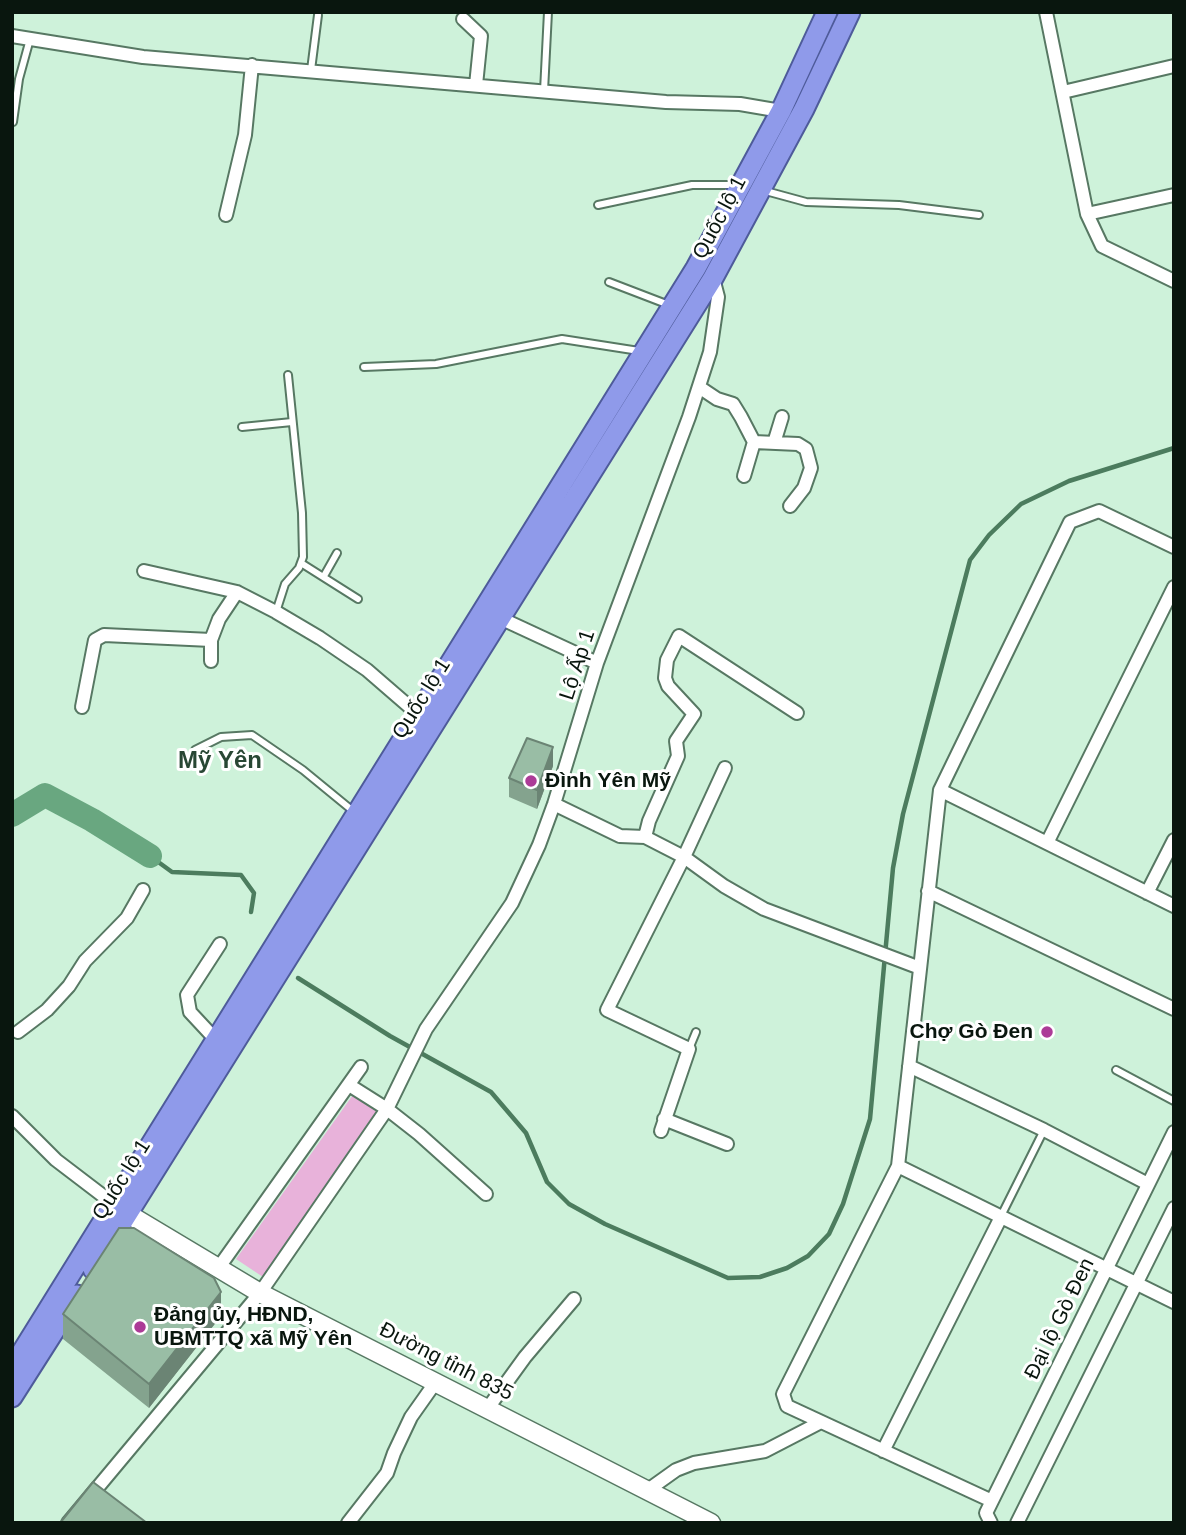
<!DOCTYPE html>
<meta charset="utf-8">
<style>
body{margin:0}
#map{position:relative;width:1186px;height:1535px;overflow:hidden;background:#cef2da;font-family:Arial,sans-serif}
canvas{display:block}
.frame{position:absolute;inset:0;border:14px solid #09160e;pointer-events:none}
</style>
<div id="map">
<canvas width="1186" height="1535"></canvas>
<div class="frame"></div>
</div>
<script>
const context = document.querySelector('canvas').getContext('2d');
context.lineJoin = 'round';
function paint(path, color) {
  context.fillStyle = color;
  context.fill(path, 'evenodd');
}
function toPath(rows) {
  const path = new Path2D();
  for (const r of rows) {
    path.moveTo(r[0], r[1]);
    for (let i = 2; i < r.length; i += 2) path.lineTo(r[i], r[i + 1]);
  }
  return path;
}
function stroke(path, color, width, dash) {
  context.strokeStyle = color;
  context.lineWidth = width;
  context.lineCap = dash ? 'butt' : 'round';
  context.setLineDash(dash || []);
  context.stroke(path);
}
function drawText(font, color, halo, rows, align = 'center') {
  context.font = font + ' Arial,sans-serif';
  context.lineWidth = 6;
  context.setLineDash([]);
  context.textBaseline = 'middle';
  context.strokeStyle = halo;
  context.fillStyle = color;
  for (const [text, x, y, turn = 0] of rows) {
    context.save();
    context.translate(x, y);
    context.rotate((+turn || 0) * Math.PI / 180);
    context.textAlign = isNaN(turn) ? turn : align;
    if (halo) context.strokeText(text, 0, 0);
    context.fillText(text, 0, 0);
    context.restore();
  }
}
const green = toPath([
 [355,1092,381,1112,267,1277,263,1277,236,1259]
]);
const stream = toPath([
 [150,856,172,872,241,875,254,893,251,912],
 [298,978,390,1036,491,1092,526,1133,547,1182,569,1204,605,1224,728,1278,760,1277,787,1268,808,1256,829,1234,843,1204,870,1119,893,868,903,814,970,560,989,535,1021,504,1069,481,1174,448]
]);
const river = toPath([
 [12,815,45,795,92,820,150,856]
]);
const service = toPath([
 [311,70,318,15],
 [544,91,548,12],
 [13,122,19,79,30,39],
 [762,190,806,202,899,205,979,215],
 [598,205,692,185,735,185],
 [609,282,669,305],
 [364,367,436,364,562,339,639,351],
 [242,427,292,422],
 [301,563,358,599],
 [324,576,337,553],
 [276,612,285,584,299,568,303,557,302,513,288,375],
 [195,750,221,737,252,735,303,770,353,811],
 [689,1049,696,1032],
 [1116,1070,1174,1101],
 [1001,1216,1044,1130]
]);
const minor = toPath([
 [1046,12,1087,214,1102,246,1174,281],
 [463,19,481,36,476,85],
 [12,36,143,57,666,102,740,104,781,111],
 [1063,92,1174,66],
 [1087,214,1174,195],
 [226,215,245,135,252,65],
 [699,387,717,399,733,404,741,417,754,442,744,476],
 [754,442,798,444,806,449,811,468,804,488,790,506],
 [774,443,782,417],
 [144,571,237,592,276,612,320,638,367,670,419,715],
 [500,618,597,663],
 [211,661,211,640,219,619,237,592],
 [82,707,95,640,104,635,211,640],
 [940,790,1174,906],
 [554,804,620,836,645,837,684,857,724,886,764,909,920,968],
 [645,837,649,821,678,756,676,741,694,714,668,686,665,678,667,660,679,636,797,713],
 [1047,843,1174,587],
 [928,891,1174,1009],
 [1147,893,1174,840],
 [18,1032,47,1010,69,986,85,961,127,918,143,890],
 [217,1041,190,1012,187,995,220,944],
 [909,1066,1044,1130,1148,1184],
 [349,1085,387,1109,419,1134,486,1194],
 [12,1116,56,1160,115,1205],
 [664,1119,727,1144],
 [661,1131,689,1049,607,1010,684,857,725,768],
 [898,1166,1174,1302],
 [217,1270,361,1067],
 [488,1408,525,1357,574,1299],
 [883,1451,1001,1217],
 [648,1490,676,1470,694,1463,765,1451,821,1422],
 [992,1501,787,1406,783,1394,898,1166,940,790,1070,522,1099,511,1174,547],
 [68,1523,260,1293,387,1109,426,1029,512,903,539,845,554,804,597,663,689,417,710,352,718,297,713,278],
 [348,1523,387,1473,394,1453,411,1417,435,1383],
 [991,1523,986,1513,1174,1132],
 [1017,1523,1174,1208]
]);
const secondary = toPath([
 [128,1214,260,1293,711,1523]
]);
const trunk = toPath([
 [93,1269,713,278,804,109,850,12],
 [12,1368,696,268,781,111,827,12],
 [12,1397,77,1295]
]);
const wall = toPath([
 [553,766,537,809,509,797,509,778],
 [63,1314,221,1316,149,1408,63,1339]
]);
const shadedWall = toPath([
 [553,747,553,766,537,809,537,790],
 [221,1292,221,1316,149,1408,149,1384]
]);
const building = toPath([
 [527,738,553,747,537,790,509,778,527,738],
 [119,1228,134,1228,214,1278,221,1292,149,1384,63,1314,119,1228],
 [93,1482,147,1523,60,1523,93,1482]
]);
const markers = [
 [531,781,7,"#ac3b97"],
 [1047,1032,7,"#ac3b97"],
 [140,1327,7,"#ac3b97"]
];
const streetNames = [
 ["Quốc lộ 1",720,218,-62],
 ["Lộ Ấp 1",578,665,-72],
 ["Quốc lộ 1",422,699,-58],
 ["Quốc lộ 1",122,1180,-58],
 ["Đại lộ Gò Đen",1060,1319,-64],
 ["Đường tỉnh 835",446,1362,27]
];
const poiNames = [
 ["Đình Yên Mỹ",545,781],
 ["Chợ Gò Đen",1033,1032,"right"],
 ["Đảng ủy, HĐND,",154,1315],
 ["UBMTTQ xã Mỹ Yên",154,1339]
];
const quarterNames = [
 ["Mỹ Yên",220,761]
];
paint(green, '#e8b2da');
stroke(stream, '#4c7c5e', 4.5);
stroke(river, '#69a780', 24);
stroke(service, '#577863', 10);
stroke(minor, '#577863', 16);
stroke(secondary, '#577863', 21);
stroke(trunk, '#4e5b9a', 23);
stroke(service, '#fff', 6);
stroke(minor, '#fff', 12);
stroke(secondary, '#fff', 18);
stroke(trunk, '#8f9aea', 19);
paint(wall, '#84a38e');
paint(shadedWall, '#6b8474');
paint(building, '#99bda5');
stroke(building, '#6b8474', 2);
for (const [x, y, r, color] of markers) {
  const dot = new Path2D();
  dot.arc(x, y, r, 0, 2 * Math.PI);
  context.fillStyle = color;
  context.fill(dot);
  stroke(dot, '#fff', 2.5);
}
drawText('21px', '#09160e', '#fff', streetNames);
drawText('bold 21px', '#09160e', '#fff', poiNames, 'left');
drawText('bold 24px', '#284734', '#fff', quarterNames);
</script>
